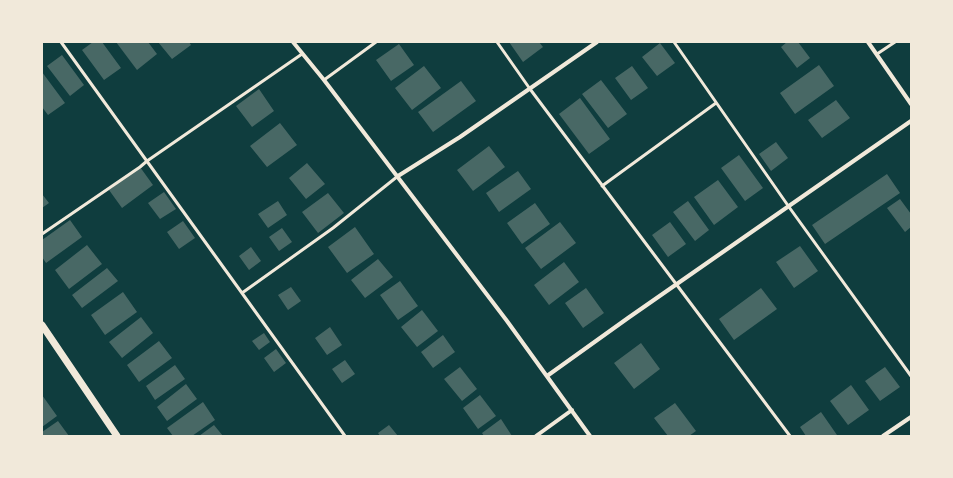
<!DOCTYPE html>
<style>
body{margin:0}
#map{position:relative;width:953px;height:478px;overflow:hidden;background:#0f3d3e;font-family:Cabin,sans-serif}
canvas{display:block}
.frame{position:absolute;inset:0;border:43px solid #f1e9da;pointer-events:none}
</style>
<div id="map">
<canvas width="953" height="478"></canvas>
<div class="frame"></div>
</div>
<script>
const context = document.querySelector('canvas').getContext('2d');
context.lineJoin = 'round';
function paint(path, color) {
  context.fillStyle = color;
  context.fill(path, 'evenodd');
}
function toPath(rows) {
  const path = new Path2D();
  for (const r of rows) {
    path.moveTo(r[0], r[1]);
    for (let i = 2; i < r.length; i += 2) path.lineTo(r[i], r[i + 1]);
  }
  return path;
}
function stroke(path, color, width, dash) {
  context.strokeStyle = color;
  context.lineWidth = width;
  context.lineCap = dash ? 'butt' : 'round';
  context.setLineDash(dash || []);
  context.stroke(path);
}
const building = toPath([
 [93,42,102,42,121,68,104,80,82,50],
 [116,42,148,42,157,54,137,70],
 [158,42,189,42,191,45,172,59],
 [509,42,539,42,543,47,523,62],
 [787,42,798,42,810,58,797,68,781,47],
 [660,43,675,63,657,76,642,57],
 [399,44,414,65,391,81,376,60],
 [62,55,84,85,70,96,47,66],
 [819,65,834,86,795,114,780,93],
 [424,66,441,88,412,110,395,88],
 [632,66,648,88,631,100,615,78],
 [42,72,65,103,48,115,42,107],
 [601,80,627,114,608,128,582,94],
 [461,81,476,101,433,132,418,112],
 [259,89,274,111,252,127,236,106],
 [580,98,610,139,589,154,559,114],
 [836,100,850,118,822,138,808,120],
 [280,123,297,145,267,167,250,146],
 [776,142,788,158,771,171,759,154],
 [489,146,505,167,473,191,457,170],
 [739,155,763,188,745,201,721,168],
 [307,163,325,184,306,199,289,178],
 [140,167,153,185,122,208,109,190],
 [518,171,531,189,499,212,486,193],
 [887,174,900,193,825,244,812,225],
 [718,180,738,207,714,225,694,197],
 [164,192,176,209,160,219,148,203],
 [328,193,344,213,318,233,302,212],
 [42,194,49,203,42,208],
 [900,199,911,214,911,227,905,232,887,208],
 [278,201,287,215,268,228,258,214],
 [688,201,709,230,695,241,673,212],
 [535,203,550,224,522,244,507,223],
 [70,220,82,237,46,263,42,257,42,240],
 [183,221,195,238,179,249,167,232],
 [560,222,576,243,541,269,525,248],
 [670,222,686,244,668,257,652,235],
 [355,227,374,254,347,273,328,247],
 [282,228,292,242,279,251,269,237],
 [87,245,102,264,69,289,55,270],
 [800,246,818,271,794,288,776,262],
 [251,247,261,261,249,270,239,256],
 [378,259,393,277,365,298,351,280],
 [564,262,579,282,549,305,534,285],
 [107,268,118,281,82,308,72,295],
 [400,281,418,306,398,320,380,295],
 [291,287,301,301,288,310,278,295],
 [586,288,604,313,583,328,565,303],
 [761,288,777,309,734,340,719,319],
 [123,292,137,312,105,335,91,315],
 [422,310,438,331,417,347,401,327],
 [141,317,153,333,122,358,109,342],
 [330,327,342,345,327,355,315,338],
 [264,333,270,342,259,350,252,341],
 [443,335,455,352,433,368,421,352],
 [159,341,172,358,139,382,127,365],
 [641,343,660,369,634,389,614,363],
 [276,349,286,363,274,372,264,358],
 [345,360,355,374,342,383,332,369],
 [175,365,185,379,155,400,146,386],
 [460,367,477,389,462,401,444,379],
 [885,367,900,387,880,401,865,381],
 [186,384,197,399,167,421,157,407],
 [851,385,869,410,848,425,830,401],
 [42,395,57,416,42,427],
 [480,395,496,416,478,429,463,408],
 [203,402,215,420,192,436,173,436,167,428],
 [675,403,696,431,689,436,668,436,654,418],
 [821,412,837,435,836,436,806,436,800,427],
 [501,419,512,436,484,436,482,433],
 [58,421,69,436,42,436,42,432],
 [214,425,223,436,199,436],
 [389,425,398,436,380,436,378,433]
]);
const service = toPath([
 [61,42,345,436],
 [497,42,530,89,790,436],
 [674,42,789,207,911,376],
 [877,54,895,42],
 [324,80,376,42],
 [602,186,716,103],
 [42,234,140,167,147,161,302,54],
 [242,293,333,228,398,176]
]);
const minor = toPath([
 [293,42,324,80,507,321,590,436],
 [868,42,911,104],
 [398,176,460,137,597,42],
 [547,376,628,318,911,121],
 [536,436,572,410],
 [883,436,911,417]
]);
const tertiary = toPath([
 [42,325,117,436]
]);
paint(building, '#486865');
stroke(service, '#f1e9da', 3);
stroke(minor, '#f1e9da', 4);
stroke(tertiary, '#f1e9da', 7);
</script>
